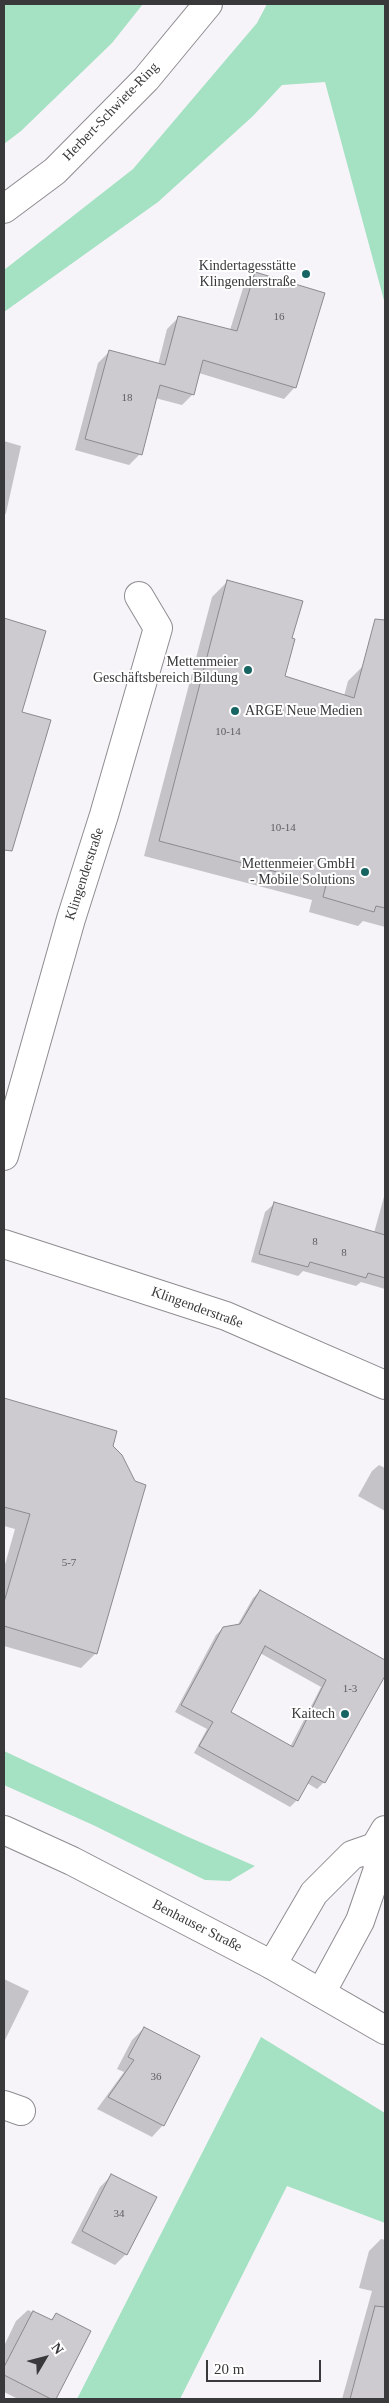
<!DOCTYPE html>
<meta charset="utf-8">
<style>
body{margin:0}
#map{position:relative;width:389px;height:2403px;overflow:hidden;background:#f7f4f9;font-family:"Times New Roman",serif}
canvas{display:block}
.frame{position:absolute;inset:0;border:5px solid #39383a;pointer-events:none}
.north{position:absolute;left:20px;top:2333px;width:50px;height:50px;-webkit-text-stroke:4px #fff;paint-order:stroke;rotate:53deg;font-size:14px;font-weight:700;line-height:20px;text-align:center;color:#39383a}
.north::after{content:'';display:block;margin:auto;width:18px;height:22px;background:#39383a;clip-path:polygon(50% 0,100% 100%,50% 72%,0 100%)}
.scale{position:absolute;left:206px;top:2360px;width:115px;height:22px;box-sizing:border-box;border:2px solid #39383a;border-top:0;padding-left:6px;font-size:15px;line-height:18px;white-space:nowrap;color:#39383a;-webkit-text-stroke:4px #fff;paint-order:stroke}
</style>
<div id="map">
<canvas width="389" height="2403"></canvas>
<div class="frame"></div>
<div class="north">N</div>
<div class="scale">20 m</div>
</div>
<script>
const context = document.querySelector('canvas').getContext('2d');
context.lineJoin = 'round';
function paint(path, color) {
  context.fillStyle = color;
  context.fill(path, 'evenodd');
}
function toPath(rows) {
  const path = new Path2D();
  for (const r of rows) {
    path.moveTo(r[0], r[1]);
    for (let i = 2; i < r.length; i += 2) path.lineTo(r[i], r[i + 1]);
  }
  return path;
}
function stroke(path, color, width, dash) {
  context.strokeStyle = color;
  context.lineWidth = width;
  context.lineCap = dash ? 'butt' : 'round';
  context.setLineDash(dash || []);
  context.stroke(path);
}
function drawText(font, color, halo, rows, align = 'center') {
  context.font = font + ' "Times New Roman",serif';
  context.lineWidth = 4;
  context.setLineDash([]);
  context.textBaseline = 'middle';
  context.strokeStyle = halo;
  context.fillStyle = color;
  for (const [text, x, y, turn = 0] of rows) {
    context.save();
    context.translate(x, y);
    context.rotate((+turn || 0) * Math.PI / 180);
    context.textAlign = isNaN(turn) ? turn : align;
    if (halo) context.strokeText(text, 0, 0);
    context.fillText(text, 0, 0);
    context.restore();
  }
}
const green = toPath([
 [4,4,143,4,112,43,21,131,4,144],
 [267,4,385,4,385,304,325,82,282,85,253,116,158,202,4,312,4,270,133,169,257,23],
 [4,1751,186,1836,255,1866,230,1881,205,1880,93,1825,4,1785],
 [261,2037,385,2113,385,2223,287,2186,180,2399,77,2399]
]);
const shadow = toPath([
 [255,274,295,387,284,399,199,373,193,394,182,405,155,398,140,454,129,465,75,450,98,363,109,352,158,365,167,329,179,317,230,330,244,285],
 [4,441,21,446,6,513,4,516],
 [228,581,290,639,284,677,344,696,348,681,363,666,372,665,385,652,385,927,363,921,358,926,309,912,312,900,144,856,212,597],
 [4,619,45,631,21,713,8,823,4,822],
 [385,1193,385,1289,361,1282,356,1286,303,1271,298,1276,251,1262,265,1212,274,1204,374,1233],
 [4,1399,116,1432,112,1446,96,1653,81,1668,4,1646,4,1568,15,1529,4,1526],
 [379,1465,385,1468,385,1511,358,1496,372,1471],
 [260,1591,385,1662,385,1673,324,1782,317,1789,307,1783,297,1800,290,1807,194,1753,207,1729,175,1712,216,1635,223,1628,237,1626,253,1598],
 [260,1653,321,1687,290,1747,229,1713],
 [4,1979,29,1991,4,2042],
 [144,2028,163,2125,152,2137,97,2109,124,2072,117,2069,132,2040],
 [111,2176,126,2254,115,2265,71,2243,100,2187],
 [381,2239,385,2240,385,2399,342,2399,372,2291,359,2288,369,2251],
 [28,2310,50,2321,56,2314,89,2331,54,2399,18,2399,4,2392,4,2346,16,2321]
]);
const building = toPath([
 [255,272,325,293,296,388,203,360,194,395,160,385,142,455,85,439,109,350,165,365,178,316,237,331,255,272],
 [227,580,303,601,292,638,295,639,285,676,354,698,375,619,385,620,385,908,376,906,374,912,323,897,326,885,159,841,227,580],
 [4,618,46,631,22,712,51,720,12,851,4,850,4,618],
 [274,1202,385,1235,385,1278,368,1273,366,1278,310,1262,308,1267,259,1254,274,1202],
 [4,1398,117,1431,113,1446,122,1455,135,1481,146,1485,97,1654,4,1626,4,1602,30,1514,4,1507,4,1398],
 [260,1590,385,1660,385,1676,325,1783,312,1776,298,1801,199,1746,213,1722,181,1705,223,1627,240,1624,260,1590],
 [265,1646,326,1680,293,1747,231,1712,265,1646],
 [144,2027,200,2056,164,2126,108,2097,134,2060,128,2057,144,2027],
 [111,2174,157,2197,127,2255,82,2231,111,2174],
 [375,2306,385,2307,385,2399,350,2399,375,2306],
 [33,2311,52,2320,56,2313,91,2331,56,2399,51,2399,4,2375,4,2367,33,2311]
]);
const minor = toPath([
 [4,1156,71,919,104,815,158,628,139,596],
 [4,1244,226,1316,385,1385],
 [272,1965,314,1893,352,1855,375,1847,385,1830],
 [321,1993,360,1921,378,1869,375,1847],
 [4,2105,21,2111]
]);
const major = toPath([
 [4,209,55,171,146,79,208,4],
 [4,1830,72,1861,272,1965,385,2030]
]);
const markers = [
 [306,274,5,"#176563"],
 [248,670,5,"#176563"],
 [235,711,5,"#176563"],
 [365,872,5,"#176563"],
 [345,1714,5,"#176563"]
];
const numberNames = [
 ["16",279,317],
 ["18",127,398],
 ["10-14",228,732],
 ["10-14",283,828],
 ["8",315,1242],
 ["8",344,1253],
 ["5-7",69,1563],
 ["1-3",350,1689],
 ["36",156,2077],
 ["34",119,2214]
];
const streetNames = [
 ["Herbert-Schwiete-Ring",111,112,-46],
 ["Klingenderstraße",85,874,-72],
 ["Klingenderstraße",197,1308,20],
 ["Benhauser Straße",197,1926,27]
];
const poiNames = [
 ["Kindertagesstätte",296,266],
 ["Klingenderstraße",296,282],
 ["Mettenmeier",238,662],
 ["Geschäftsbereich Bildung",238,678],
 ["ARGE Neue Medien",245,711,"left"],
 ["Mettenmeier GmbH",355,864],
 ["- Mobile Solutions",355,880],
 ["Kaitech",335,1714]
];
paint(green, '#a5e1c3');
paint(shadow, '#0003');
paint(building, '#cecbd0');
stroke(building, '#8c898e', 1);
stroke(minor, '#8f8c91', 30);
stroke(major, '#8f8c91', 30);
stroke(minor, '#fff', 28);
stroke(major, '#fff', 28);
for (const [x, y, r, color] of markers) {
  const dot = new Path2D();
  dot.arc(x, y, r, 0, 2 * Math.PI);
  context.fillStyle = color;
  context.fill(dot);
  stroke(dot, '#fff', 2);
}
drawText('11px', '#5e5d60', null, numberNames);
drawText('14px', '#39383a', '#fff', streetNames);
drawText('14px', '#39383a', '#fff', poiNames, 'right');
</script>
